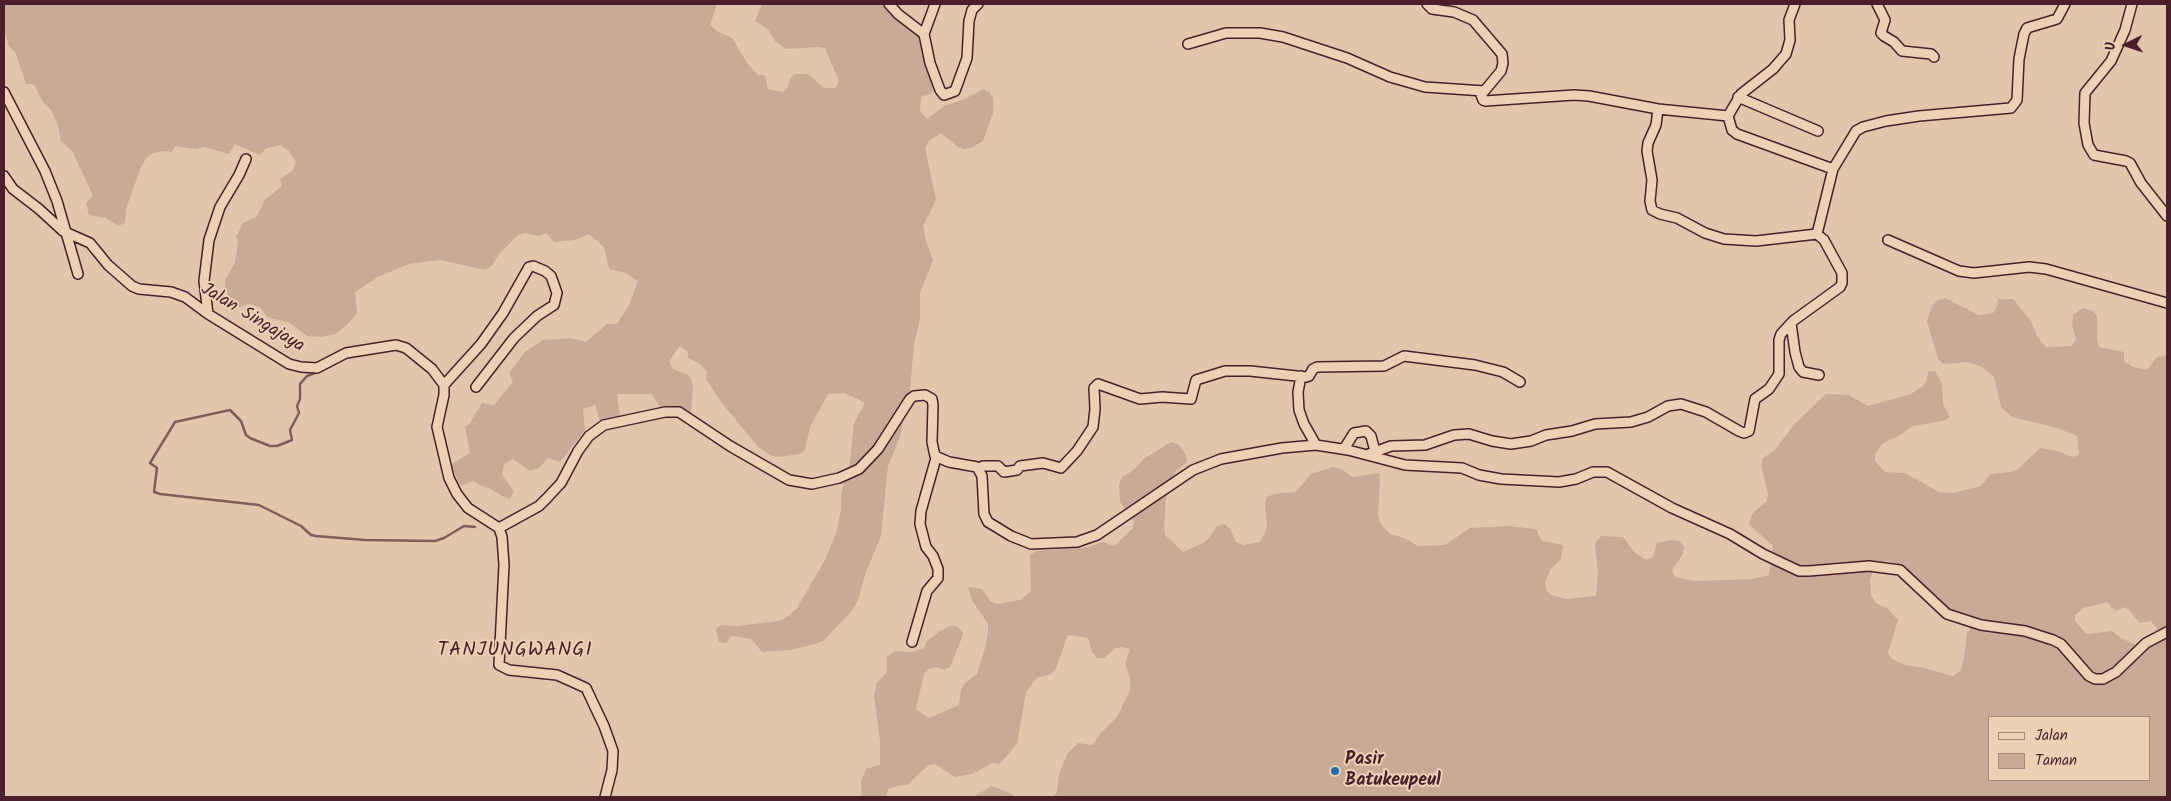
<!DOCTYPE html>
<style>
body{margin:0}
#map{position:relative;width:2171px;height:801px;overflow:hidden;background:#e2c6ac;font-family:Kalam,sans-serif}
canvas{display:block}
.frame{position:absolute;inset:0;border:5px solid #4a1f2b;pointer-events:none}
.legend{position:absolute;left:1988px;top:716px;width:162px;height:65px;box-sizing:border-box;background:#ecd1b4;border:1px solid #ab8a7d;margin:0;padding:6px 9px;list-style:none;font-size:15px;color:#4a1f2b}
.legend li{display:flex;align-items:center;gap:10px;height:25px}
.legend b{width:25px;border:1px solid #ab8a7d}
.north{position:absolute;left:2101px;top:20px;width:50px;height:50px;-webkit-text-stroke:4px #ecd1b4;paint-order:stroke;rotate:266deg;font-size:14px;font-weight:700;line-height:20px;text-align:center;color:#4a1f2b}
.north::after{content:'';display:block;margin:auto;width:18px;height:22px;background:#4a1f2b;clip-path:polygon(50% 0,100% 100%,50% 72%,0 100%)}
</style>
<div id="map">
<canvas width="2171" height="801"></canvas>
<div class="frame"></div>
<ul class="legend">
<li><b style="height:6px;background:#ecd1b4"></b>Jalan</li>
<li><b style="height:14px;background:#c9aa96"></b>Taman</li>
</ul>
<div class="north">U</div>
</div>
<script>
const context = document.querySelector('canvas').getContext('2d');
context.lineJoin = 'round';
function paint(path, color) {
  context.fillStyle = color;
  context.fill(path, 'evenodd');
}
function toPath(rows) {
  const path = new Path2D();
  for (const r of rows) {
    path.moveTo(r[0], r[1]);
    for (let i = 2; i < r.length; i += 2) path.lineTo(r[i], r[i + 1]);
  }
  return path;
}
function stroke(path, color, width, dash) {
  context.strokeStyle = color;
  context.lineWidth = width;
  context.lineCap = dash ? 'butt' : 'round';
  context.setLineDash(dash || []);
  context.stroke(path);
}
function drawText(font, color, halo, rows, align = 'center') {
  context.font = font + ' Kalam,sans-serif';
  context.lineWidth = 4;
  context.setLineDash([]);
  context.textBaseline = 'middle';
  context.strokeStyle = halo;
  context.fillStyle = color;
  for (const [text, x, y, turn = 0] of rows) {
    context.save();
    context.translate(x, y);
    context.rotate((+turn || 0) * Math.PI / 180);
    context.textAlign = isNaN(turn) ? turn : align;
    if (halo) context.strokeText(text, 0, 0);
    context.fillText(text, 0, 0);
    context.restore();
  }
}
const green = toPath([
 [4,4,717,4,710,25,717,31,732,38,747,63,758,75,765,75,768,89,783,92,788,87,790,79,794,74,808,74,824,88,836,88,839,81,825,48,818,47,786,49,775,41,768,29,755,21,762,4,884,4,921,38,936,88,931,94,921,97,920,111,927,119,944,106,963,100,983,89,989,92,993,98,993,113,983,141,971,148,964,149,958,147,941,133,929,141,925,148,936,200,923,226,926,241,933,260,920,293,920,320,914,344,910,389,900,437,888,466,881,536,866,572,858,600,850,613,824,640,818,643,791,650,762,652,751,639,732,636,726,643,719,642,716,629,721,625,737,626,779,621,786,618,797,608,825,560,837,531,841,509,841,494,850,462,854,423,865,403,845,393,828,394,810,427,805,450,800,454,779,457,772,456,758,447,749,436,721,402,706,379,707,372,700,364,688,358,688,352,680,346,669,361,673,369,688,375,691,379,693,385,691,412,685,409,660,408,652,394,617,394,620,417,600,421,595,405,583,409,585,430,560,462,548,458,539,468,530,471,513,459,504,464,502,475,514,491,510,499,502,496,491,489,482,486,473,481,461,486,450,465,470,453,465,427,469,424,482,403,494,405,513,382,509,373,525,352,543,340,571,338,586,342,607,324,617,324,629,305,638,281,626,273,609,269,604,247,589,234,575,240,554,242,546,233,539,236,525,233,518,235,500,253,492,265,486,270,440,260,409,264,378,277,355,292,357,313,348,324,335,334,322,337,307,336,290,323,267,317,261,308,249,304,239,307,229,298,225,288,225,280,235,263,238,241,236,237,243,223,256,217,265,200,282,186,280,179,293,170,296,162,289,151,280,145,267,148,259,155,235,144,229,154,204,147,196,149,175,146,172,152,164,151,154,153,147,157,141,167,126,209,125,223,118,226,106,218,89,215,86,203,93,195,72,151,61,141,58,125,51,110,43,102,35,86,32,84,26,84,15,52,9,46,4,30],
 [1945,298,1979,315,1993,313,1997,307,1998,299,2013,299,2031,321,2037,336,2046,347,2072,346,2076,339,2072,325,2073,315,2083,308,2093,311,2097,316,2097,340,2099,347,2124,352,2124,361,2133,367,2147,370,2156,358,2167,355,2167,797,1053,797,1057,792,1059,775,1067,754,1078,743,1092,745,1101,733,1117,717,1130,690,1130,678,1125,664,1130,649,1123,647,1116,648,1104,658,1097,658,1092,652,1088,638,1068,635,1056,668,1051,674,1037,678,1026,692,1017,744,1000,764,993,763,972,774,955,777,935,764,928,765,907,785,900,785,888,789,886,797,862,797,861,781,866,769,880,765,880,741,874,696,877,683,887,672,887,657,896,651,911,652,924,648,927,641,940,631,952,625,958,627,963,633,961,640,950,667,944,670,937,667,929,669,924,674,916,709,929,718,959,705,961,690,965,683,977,674,986,645,988,631,988,624,972,600,968,587,982,589,990,601,997,604,1020,600,1031,591,1030,555,1036,551,1088,547,1103,542,1114,546,1132,529,1134,522,1120,502,1119,485,1122,477,1134,470,1144,459,1171,442,1178,444,1186,455,1187,462,1175,472,1166,499,1164,528,1165,535,1183,552,1203,543,1209,538,1217,526,1224,524,1230,529,1236,542,1243,545,1260,542,1267,528,1265,503,1267,497,1274,494,1296,492,1311,474,1333,467,1341,469,1353,477,1379,473,1380,480,1378,516,1381,524,1390,534,1404,538,1418,546,1445,545,1470,528,1508,526,1536,529,1542,541,1563,545,1561,559,1551,569,1545,582,1546,590,1551,595,1566,599,1596,596,1598,574,1595,544,1601,536,1623,537,1634,552,1646,560,1653,557,1657,543,1671,540,1679,541,1684,546,1683,554,1672,570,1675,577,1696,581,1753,579,1769,575,1773,546,1749,524,1751,516,1755,511,1767,501,1768,494,1761,465,1763,458,1775,450,1793,426,1826,394,1849,395,1868,406,1911,394,1923,386,1927,380,1928,372,1935,371,1942,384,1943,404,1950,417,1943,421,1913,426,1902,434,1882,444,1875,454,1875,461,1885,472,1905,473,1939,492,1953,493,1981,486,1990,474,2010,472,2018,469,2040,448,2058,451,2072,457,2079,455,2077,436,2057,428,2012,417,2001,407,1994,377,1982,367,1968,362,1944,364,1938,359,1927,321,1932,306,1938,300],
 [1888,561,1901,567,1934,599,1954,614,1968,620,1970,630,1967,632,1964,658,1961,670,1953,676,1920,667,1905,665,1892,659,1888,653,1898,620,1888,609,1876,603,1871,595,1870,580,1876,562],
 [2107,602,2115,611,2126,607,2140,623,2151,621,2163,636,2143,648,2121,638,2112,631,2086,634,2075,621,2075,615,2084,608],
 [1990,717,2150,717,2150,780,1990,780],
 [992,786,1012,794,1015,797,973,797]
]);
const stream = toPath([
 [315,373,307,376,300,384,300,399,297,406,299,413,290,430,292,440,277,446,270,446,250,438,246,435,241,421,230,410,175,422,150,463,157,468,154,492,160,494,259,505,301,526,311,535,316,536,365,540,435,541,444,538,464,526,475,527]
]);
const minor = toPath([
 [889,4,898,14,924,34,930,63,940,90,944,95,955,91,967,58,969,21,972,10,978,4],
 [1427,4,1432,9,1454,12,1473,20,1502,54,1503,63,1501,71,1481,95,1483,100,1485,101,1574,95,1589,96,1658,109,1728,116,1741,94,1773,69,1786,54,1790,40,1789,20,1795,4],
 [1877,4,1885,20,1881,33,1884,36,1894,42,1902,51,1931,54,1934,57],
 [2132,4,2125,30,2111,61,2085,93,2084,123,2088,145,2094,155,2126,161,2130,163,2141,183,2167,216],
 [924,34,935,4],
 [1188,44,1226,33,1260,33,1283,37,1347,58,1390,77,1425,87,1484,91],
 [4,92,45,171,57,201,78,274],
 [1738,97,1818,131],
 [1728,116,1732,130,1737,134,1833,169],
 [4,176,13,189,39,209,63,231,90,243,108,265,132,286,139,289,171,292,185,297,208,314,289,364,301,367,317,368,346,353,396,345,406,348,432,369,444,385,444,395,437,427,449,478,457,494,468,508,499,528,502,537,504,565,499,665,509,670,557,675,586,688,604,726,613,751,612,770,605,797],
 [1817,234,1833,169,1856,131,1863,127,1886,121,1919,116,2011,108,2017,100,2019,59,2024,34,2027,28,2057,19,2065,4],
 [1888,240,1959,271,1974,273,2029,267,2046,269,2167,303],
 [208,314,204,281,209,240,220,207,239,175,246,159],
 [1791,323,1795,352,1799,367,1803,372,1819,375],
 [1301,376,1298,392,1299,410,1304,424,1316,445],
 [444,385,481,344,503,313,529,267,533,266,545,271,551,276,557,293,554,305,537,316,514,338,476,387],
 [1344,449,1354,433,1366,431,1371,436,1375,451],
 [1369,454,1391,446,1425,445,1454,435,1469,434,1492,441,1511,444,1531,441,1546,435,1572,431,1595,424,1631,422,1648,417,1668,406,1681,404,1706,412,1739,431,1744,433,1749,431,1755,399,1769,389,1779,374,1779,340,1781,334,1793,321,1840,287,1842,283,1842,273,1824,240,1817,234,1756,241,1724,239,1705,233,1677,218,1660,214,1652,210,1650,201,1652,180,1647,151,1648,143,1656,125,1658,109],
 [978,469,983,466,998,466,1004,472,1017,470,1020,466,1043,463,1061,468,1077,451,1093,427,1095,409,1094,388,1098,384,1140,399,1162,397,1191,399,1196,380,1225,371,1250,371,1306,377,1309,376,1313,369,1317,367,1384,366,1404,356,1475,365,1503,372,1520,382],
 [499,528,539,506,547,498,561,483,578,451,589,436,604,425,665,412,679,412,730,446,789,480,812,484,839,478,859,469,878,449,910,399,914,396,925,395,932,399,933,405,932,442,935,456,949,462,977,467,982,476,984,514,988,522,1011,536,1031,544,1077,542,1097,535,1193,470,1221,459,1282,448,1316,445,1348,450,1405,465,1462,468,1479,475,1501,479,1559,482,1576,479,1593,472,1607,472,1672,508,1730,534,1763,554,1799,571,1809,571,1869,566,1900,570,1947,614,1981,625,2025,631,2053,640,2061,644,2089,676,2095,679,2103,679,2116,672,2146,643,2167,632],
 [912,642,927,591,938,578,938,569,933,556,926,547,920,524,921,511,936,458]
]);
const markers = [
 [1335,771,5,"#1f6fb2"]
];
const streetNames = [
 ["Jalan Singajaya",252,319,31]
];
const poiNames = [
 ["Pasir",1345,761],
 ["Batukeupeul",1345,782]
];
const quarterNames = [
 ["TANJUNGWANGI",515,652]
];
paint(green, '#c9aa96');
stroke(stream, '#815c59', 2.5);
stroke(minor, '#4a1f2b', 12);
stroke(minor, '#ecd1b4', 9);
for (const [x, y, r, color] of markers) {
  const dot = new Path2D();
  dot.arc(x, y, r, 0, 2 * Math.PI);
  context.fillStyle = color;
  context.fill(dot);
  stroke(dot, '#ecd1b4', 2);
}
drawText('18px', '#4a1f2b', '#ecd1b4', streetNames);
drawText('bold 18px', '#4a1f2b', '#ecd1b4', poiNames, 'left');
context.letterSpacing = '1px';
drawText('20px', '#4a1f2b', '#ecd1b4', quarterNames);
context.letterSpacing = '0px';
</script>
